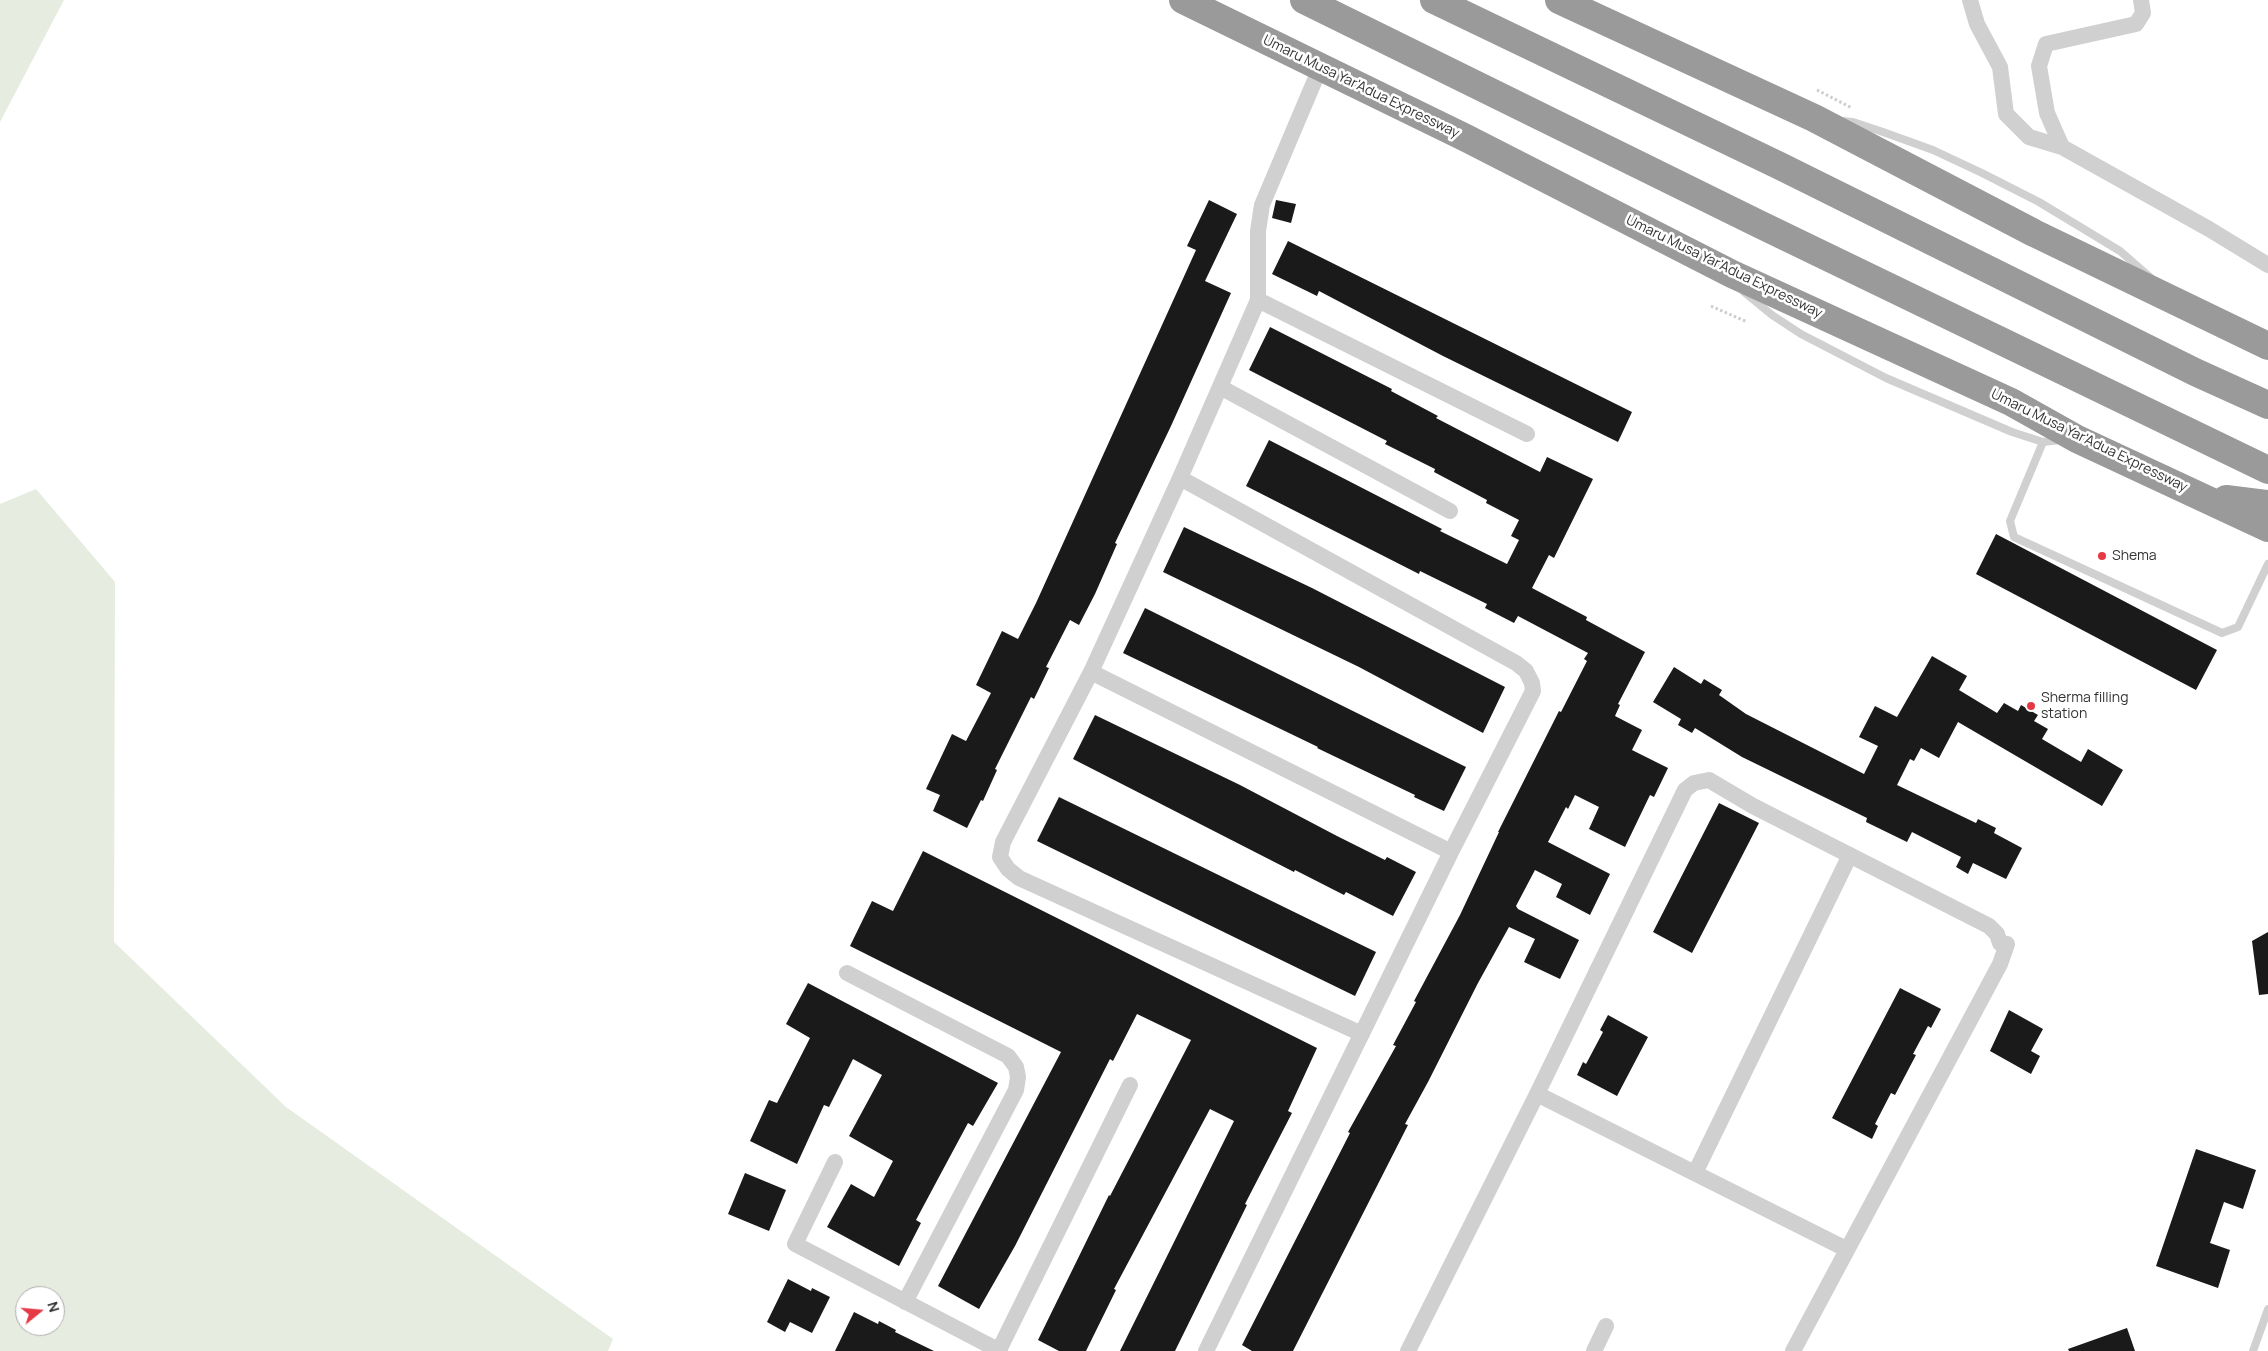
<!DOCTYPE html>
<style>
body{margin:0}
#map{position:relative;width:2268px;height:1351px;overflow:hidden;background:#fff;font-family:Manrope,sans-serif}
canvas{display:block}
.north{position:absolute;left:15px;top:1286px;width:50px;height:50px;box-sizing:border-box;background:#fff;border:1px solid #adadad;border-radius:50%;rotate:73deg;font-size:14px;font-weight:700;line-height:20px;text-align:center;color:#333}
.north::after{content:'';display:block;margin:auto;width:18px;height:22px;background:#e63946;clip-path:polygon(50% 0,100% 100%,50% 72%,0 100%)}
</style>
<div id="map">
<canvas width="2268" height="1351"></canvas>
<div class="north">N</div>
</div>
<script>
const context = document.querySelector('canvas').getContext('2d');
context.lineJoin = 'round';
function paint(path, color) {
  context.fillStyle = color;
  context.fill(path, 'evenodd');
}
function toPath(rows) {
  const path = new Path2D();
  for (const r of rows) {
    path.moveTo(r[0], r[1]);
    for (let i = 2; i < r.length; i += 2) path.lineTo(r[i], r[i + 1]);
  }
  return path;
}
function stroke(path, color, width, dash) {
  context.strokeStyle = color;
  context.lineWidth = width;
  context.lineCap = dash ? 'butt' : 'round';
  context.setLineDash(dash || []);
  context.stroke(path);
}
function drawText(font, color, halo, rows, align = 'center') {
  context.font = font + ' Manrope,sans-serif';
  context.lineWidth = 5;
  context.setLineDash([]);
  context.textBaseline = 'middle';
  context.strokeStyle = halo;
  context.fillStyle = color;
  for (const [text, x, y, turn = 0] of rows) {
    context.save();
    context.translate(x, y);
    context.rotate((+turn || 0) * Math.PI / 180);
    context.textAlign = isNaN(turn) ? turn : align;
    if (halo) context.strokeText(text, 0, 0);
    context.fillText(text, 0, 0);
    context.restore();
  }
}
const green = toPath([
 [0,0,64,0,0,122],
 [36,489,115,582,114,942,286,1107,613,1339,608,1351,0,1351,0,504],
 [25,1296,55,1296,55,1326,25,1326]
]);
const building = toPath([
 [1209,200,1237,214,1205,281,1231,293,1171,426,1115,543,1117,544,1095,594,1079,625,1070,620,1046,667,1049,668,1034,699,1031,697,995,769,997,770,983,801,981,800,967,828,933,811,940,795,926,789,952,734,966,741,991,693,976,685,1002,631,1018,639,1036,603,1196,250,1187,246],
 [1276,200,1296,204,1291,223,1272,218],
 [1288,241,1632,412,1618,442,1443,356,1319,291,1317,296,1272,274],
 [1270,327,1392,389,1391,391,1438,416,1436,418,1540,472,1547,457,1593,479,1554,558,1549,555,1532,588,1587,617,1586,620,1645,652,1618,704,1620,705,1615,716,1642,730,1632,750,1668,768,1654,797,1650,795,1625,847,1589,829,1599,807,1575,795,1568,809,1566,807,1548,842,1610,874,1590,915,1556,897,1562,884,1535,870,1516,906,1518,909,1579,940,1560,979,1524,962,1535,939,1509,927,1478,983,1428,1082,1405,1124,1408,1125,1293,1351,1252,1351,1242,1345,1350,1133,1348,1132,1396,1046,1393,1045,1416,1002,1414,1001,1460,915,1499,832,1498,832,1559,711,1561,712,1587,661,1584,659,1588,653,1518,616,1514,623,1485,608,1487,604,1420,571,1419,574,1246,486,1269,440,1442,529,1440,531,1507,564,1519,540,1511,536,1519,520,1486,503,1487,500,1434,472,1435,469,1385,444,1387,441,1249,370],
 [1184,527,1312,588,1505,687,1483,733,1359,667,1163,572],
 [1996,534,2217,650,2196,690,1976,574],
 [1145,608,1466,767,1444,811,1414,797,1415,795,1317,748,1318,747,1123,653],
 [1932,656,1967,676,1959,690,1997,713,2004,703,2018,711,2021,705,2038,715,2034,721,2048,729,2042,739,2081,762,2088,749,2123,770,2102,806,1958,722,1939,758,1921,748,1914,761,1910,759,1897,785,1976,823,1978,819,1996,828,1994,833,2022,848,2006,879,1973,863,1968,874,1956,867,1961,857,1912,832,1907,842,1866,822,1867,818,1742,757,1695,728,1692,733,1678,725,1681,719,1653,702,1674,667,1701,684,1704,679,1722,690,1719,695,1746,714,1864,774,1878,746,1859,737,1875,706,1897,717],
 [1095,715,1240,785,1337,836,1385,860,1387,857,1416,872,1393,916,1346,892,1344,895,1295,870,1294,872,1073,759],
 [1059,797,1376,952,1355,996,1037,841],
 [1719,803,1759,823,1692,953,1653,932],
 [923,851,1317,1048,1288,1111,1292,1113,1245,1204,1247,1205,1175,1351,1120,1351,1234,1121,1210,1109,1114,1289,1116,1290,1086,1351,1059,1351,1038,1340,1109,1195,1110,1196,1191,1040,1137,1014,1113,1061,1110,1059,1015,1246,979,1309,938,1286,1061,1052,850,946,872,901,893,911],
 [2268,932,2268,994,2259,995,2252,941],
 [808,983,998,1083,973,1126,968,1123,939,1177,916,1220,921,1223,899,1266,827,1227,851,1184,874,1197,893,1161,849,1136,882,1075,853,1059,829,1107,824,1105,797,1164,750,1141,769,1100,777,1103,810,1038,786,1024],
 [1900,988,1941,1009,1931,1028,1928,1026,1913,1054,1916,1055,1895,1095,1891,1093,1875,1124,1878,1126,1872,1139,1832,1118],
 [2009,1010,2043,1029,2031,1051,2040,1056,2031,1074,1990,1051],
 [1608,1015,1648,1037,1617,1096,1577,1075,1583,1062,1586,1064,1603,1032,1600,1030],
 [2196,1149,2256,1170,2243,1209,2224,1202,2210,1243,2230,1250,2218,1288,2156,1266],
 [745,1173,786,1190,769,1231,728,1214],
 [788,1279,811,1291,812,1288,830,1297,812,1333,790,1322,785,1332,767,1322],
 [854,1312,878,1324,879,1321,896,1330,895,1332,934,1351,835,1351],
 [2127,1328,2135,1351,2069,1351,2068,1349]
]);
const path = toPath([
 [1817,90,1852,108],
 [1711,306,1747,322]
]);
const lane = toPath([
 [1841,121,1853,122,1883,132,1933,150,1982,173,2039,202,2120,251,2151,278],
 [1744,292,1772,315,1801,334,1886,378,2012,432,2043,442,2060,440],
 [2043,442,2010,521,2014,537,2222,633,2238,627,2268,564],
 [2253,1351,2268,1309]
]);
const street = toPath([
 [1970,0,1977,24,2000,67,2006,114,2029,137,2062,147,2209,229,2268,265],
 [1320,68,1262,205,1258,231,1258,300,1180,478,1091,672,1003,842,1000,857,1008,869,1019,878,1362,1034],
 [2062,147,2047,113,2039,66,2046,44,2136,24,2143,13,2141,0],
 [1258,300,1527,434],
 [1220,387,1450,511],
 [1180,478,1516,663,1526,671,1532,683,1533,691,1451,852,1206,1351],
 [1091,672,1451,852],
 [847,973,1008,1056,1016,1067,1018,1077,1016,1090,905,1302],
 [1537,1094,1846,1249],
 [835,1162,795,1244,1000,1351],
 [1695,1173,1850,855],
 [999,1350,1130,1085],
 [1408,1351,1537,1094,1685,790,1694,783,1709,780,1753,806,1989,926,1997,934,2000,943,2007,944,2000,964,1793,1351],
 [1594,1351,1606,1326]
]);
const highway = toPath([
 [1183,0,1466,138,1732,274,2011,402,2077,439,2268,528],
 [1304,0,1759,224,2268,470],
 [1434,0,1780,166,2195,372,2268,405],
 [1559,0,1814,118,2034,233,2268,346],
 [2226,499,2268,504]
]);
const markers = [
 [2102,556,5,"#e63946"],
 [2031,706,5,"#e63946"]
];
const streetNames = [
 ["Umaru Musa Yar'Adua Expressway",1361,87,26],
 ["Umaru Musa Yar'Adua Expressway",1724,267,26],
 ["Umaru Musa Yar'Adua Expressway",2089,441,26]
];
const poiNames = [
 ["Shema",2112,556],
 ["Sherma filling",2041,698],
 ["station",2041,714]
];
paint(green, '#e6ecdf');
paint(building, '#1a1a1a');
stroke(path, '#cdcdcd', 3, [2.5, 2.5]);
stroke(lane, '#d0d0d0', 8);
stroke(street, '#d0d0d0', 16);
stroke(highway, '#9a9a9a', 28);
for (const [x, y, r, color] of markers) {
  const dot = new Path2D();
  dot.arc(x, y, r, 0, 2 * Math.PI);
  context.fillStyle = color;
  context.fill(dot);
  stroke(dot, '#fff', 2);
}
drawText('14px', '#333', '#fff', streetNames);
drawText('14px', '#333', '#fff', poiNames, 'left');
</script>
